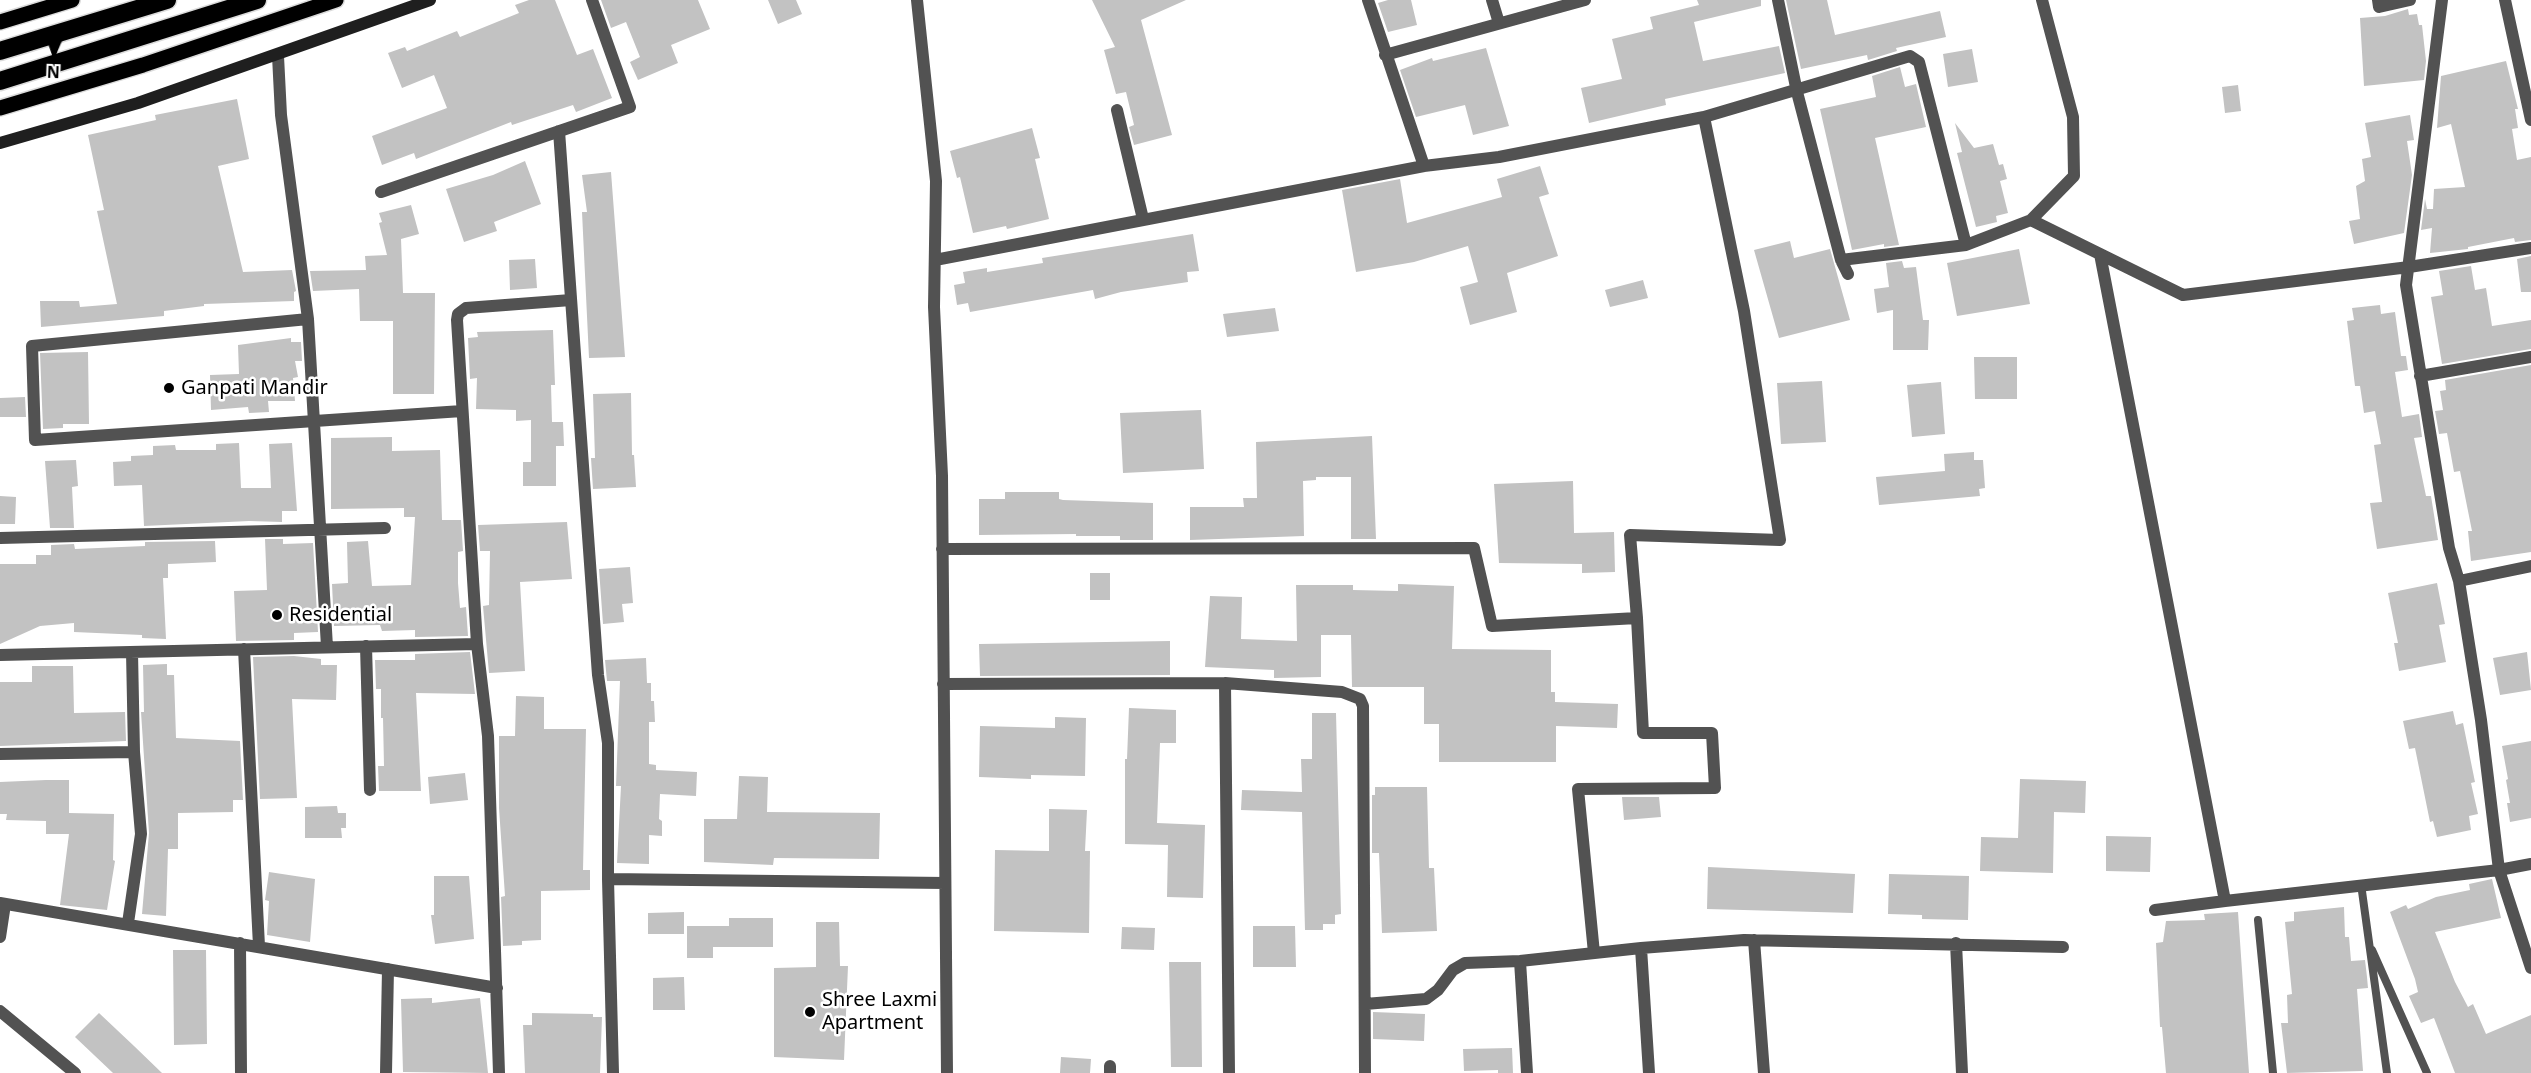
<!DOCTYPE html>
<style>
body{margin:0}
#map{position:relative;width:2531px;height:1073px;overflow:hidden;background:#fff;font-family:"Noto Sans",sans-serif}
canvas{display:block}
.north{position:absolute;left:24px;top:24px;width:60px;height:60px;-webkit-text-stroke:4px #fff;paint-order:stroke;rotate:182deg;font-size:16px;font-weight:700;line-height:24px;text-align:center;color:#000}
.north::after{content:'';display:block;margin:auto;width:21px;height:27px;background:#000;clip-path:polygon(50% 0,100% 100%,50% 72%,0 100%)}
</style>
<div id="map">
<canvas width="2531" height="1073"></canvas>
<div class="north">N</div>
</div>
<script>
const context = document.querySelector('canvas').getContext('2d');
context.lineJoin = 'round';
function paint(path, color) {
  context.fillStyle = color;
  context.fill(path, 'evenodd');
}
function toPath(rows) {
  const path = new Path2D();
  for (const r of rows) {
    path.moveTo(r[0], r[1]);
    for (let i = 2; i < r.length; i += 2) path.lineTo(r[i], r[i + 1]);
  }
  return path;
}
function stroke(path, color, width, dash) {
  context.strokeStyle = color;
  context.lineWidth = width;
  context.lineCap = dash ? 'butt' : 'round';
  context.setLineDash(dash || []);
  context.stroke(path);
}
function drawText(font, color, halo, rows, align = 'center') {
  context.font = font + ' "Noto Sans",sans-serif';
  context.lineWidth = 5;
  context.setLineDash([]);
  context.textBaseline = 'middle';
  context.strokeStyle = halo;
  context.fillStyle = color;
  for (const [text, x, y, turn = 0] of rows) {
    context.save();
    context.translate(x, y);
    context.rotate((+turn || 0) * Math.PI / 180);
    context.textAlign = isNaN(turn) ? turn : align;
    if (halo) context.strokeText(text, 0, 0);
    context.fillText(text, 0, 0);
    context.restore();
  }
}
const building = toPath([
 [529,0,555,0,577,55,593,49,612,98,576,112,573,105,512,125,511,122,416,159,414,153,382,165,372,136,447,108,434,75,402,88,388,53,405,47,407,51,457,31,460,37,519,13,515,5],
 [601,0,698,0,710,29,671,45,678,63,638,80,630,62,640,57,626,22,611,28],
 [768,0,796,0,802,14,778,24],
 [1092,0,1186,0,1141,20,1172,135,1134,145,1129,127,1134,125,1126,92,1116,94,1104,50,1115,47],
 [1388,0,1411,0,1417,25,1388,32,1378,3],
 [1697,0,1761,0,1761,6,1694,22,1703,61,1779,46,1785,73,1665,99,1666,105,1589,123,1581,88,1622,79,1612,39,1653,29,1650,17,1699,5],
 [1786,0,1827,0,1835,35,1940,11,1946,37,1896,48,1897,51,1868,60,1867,55,1801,69],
 [2408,9,2409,15,2417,14,2419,25,2422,25,2426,61,2424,80,2364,86,2360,18,2385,16],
 [1486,48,1509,126,1473,135,1465,105,1416,117,1400,70,1432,58,1433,61],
 [1972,49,1978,82,1948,87,1943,54],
 [2506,61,2518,109,2515,109,2518,128,2512,129,2517,160,2531,157,2531,240,2515,242,2514,238,2468,247,2468,249,2430,253,2432,228,2421,230,2425,199,2427,209,2433,209,2434,189,2465,187,2451,124,2437,128,2441,76],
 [1900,67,1905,87,1916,84,1926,127,1875,138,1899,245,1884,247,1884,244,1852,250,1820,109,1876,97,1872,76],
 [2238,85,2241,111,2225,113,2222,87],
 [237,99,249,159,218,166,243,272,292,270,296,291,294,292,294,301,204,304,204,306,164,311,164,316,41,327,40,301,79,301,80,307,117,304,97,211,104,210,88,135,156,120,155,115],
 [2410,115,2414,140,2407,141,2412,175,2404,233,2354,244,2349,221,2360,219,2356,186,2365,181,2362,159,2371,157,2365,123],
 [1955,123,1974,148,1993,144,1999,165,2003,164,2007,179,2000,181,2008,213,1996,216,1997,222,1976,227,1957,153,1962,152],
 [1032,128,1040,158,1035,159,1049,219,1007,229,1006,226,973,233,960,177,957,178,950,151],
 [525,161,541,204,494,222,497,231,464,242,446,189,493,175],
 [1540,166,1549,194,1539,197,1558,256,1507,273,1517,312,1470,325,1460,287,1478,282,1468,246,1414,262,1356,272,1342,190,1400,179,1407,223,1502,197,1497,179],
 [611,172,625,357,589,358,582,212,587,212,582,175],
 [411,205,419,234,401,239,403,293,435,293,434,394,393,394,393,321,360,321,359,289,313,291,310,271,366,270,365,256,387,255,379,223,382,222,379,213],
 [1193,234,1199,271,1187,272,1188,282,1121,292,1095,299,1093,290,970,312,968,303,957,305,954,285,965,283,963,272,987,268,987,272,1043,263,1042,258],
 [1790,241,1794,258,1830,249,1850,320,1779,338,1754,250],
 [2019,249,2030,304,1957,316,1947,263],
 [2531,256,2531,292,2521,292,2517,259],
 [535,259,537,288,510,290,509,260],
 [1902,261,1904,268,1916,267,1923,320,1929,320,1928,350,1893,350,1893,310,1877,313,1874,289,1889,287,1886,263],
 [2471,266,2475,290,2486,288,2492,326,2531,320,2531,349,2442,364,2431,297,2443,295,2439,271],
 [1643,280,1648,298,1610,307,1605,290],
 [2380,305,2381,314,2395,312,2401,356,2406,356,2408,370,2395,372,2402,417,2419,414,2422,437,2414,438,2426,496,2431,496,2438,540,2377,549,2370,503,2382,502,2374,445,2381,444,2375,411,2364,413,2360,386,2355,386,2347,321,2354,320,2352,308],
 [1275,308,1279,331,1227,337,1223,314],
 [553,330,555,385,551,385,552,422,563,422,564,446,556,446,556,486,523,486,523,462,531,462,531,420,516,421,516,410,476,409,477,378,470,379,468,338,478,337,477,332],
 [291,338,291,342,301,342,302,361,295,361,298,377,293,378,295,401,268,401,269,412,249,413,248,407,211,410,210,375,239,374,238,345],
 [88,352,89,424,63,424,63,428,43,429,40,353],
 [1974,357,2017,357,2017,399,1975,399],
 [2531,365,2531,552,2471,561,2468,531,2472,531,2460,471,2454,472,2447,433,2439,434,2435,411,2443,410,2440,391,2446,390,2445,380],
 [1822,381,1826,442,1781,444,1777,383],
 [1941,382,1945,434,1912,437,1907,385],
 [631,393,632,455,634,455,636,487,593,489,591,458,595,458,593,394],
 [25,397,26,417,0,417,0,398],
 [1201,410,1204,469,1123,473,1120,413],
 [1372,436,1376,539,1351,539,1351,477,1316,477,1316,480,1303,481,1304,536,1190,540,1190,507,1244,507,1243,498,1257,498,1256,442],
 [392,437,392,451,440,450,442,520,461,520,463,551,458,552,458,583,460,608,466,607,468,636,415,637,415,630,382,631,380,625,334,626,332,584,348,583,347,542,368,541,372,586,411,585,415,517,404,517,404,508,331,509,331,438],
 [239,443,241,488,271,488,269,444,292,443,297,511,282,511,282,522,249,521,144,526,142,485,114,486,113,462,131,461,131,456,153,455,153,446,175,445,176,450,216,450,216,444],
 [1974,452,1974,460,1983,460,1985,488,1979,489,1980,496,1879,505,1876,477,1945,471,1944,454],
 [76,460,78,486,72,487,74,528,50,528,45,461],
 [1573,481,1574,533,1614,532,1615,572,1582,573,1582,564,1499,563,1494,484],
 [1005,492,1059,492,1059,499,1063,500,1153,503,1153,540,1120,540,1120,536,1076,536,1076,534,979,535,979,499,1005,499],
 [0,496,16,497,15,524,0,524],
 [567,522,572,579,520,582,525,671,489,673,483,606,489,605,490,551,480,551,478,525],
 [265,539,283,539,283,544,313,543,318,632,294,633,294,640,236,641,234,591,267,590],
 [215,541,216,562,168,564,168,578,163,578,166,639,142,638,142,635,74,632,74,623,40,626,0,644,0,564,36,564,36,555,51,555,51,545,74,544,75,549,145,546,145,542],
 [630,567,633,603,622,604,624,622,603,624,599,569],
 [1090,573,1110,573,1110,600,1090,600],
 [2437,583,2445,624,2439,625,2446,662,2399,671,2394,643,2398,643,2388,593],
 [1398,584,1454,586,1452,649,1551,650,1551,692,1555,692,1555,702,1618,704,1617,728,1556,726,1556,762,1439,762,1439,724,1424,724,1424,687,1352,687,1351,635,1321,635,1321,677,1274,678,1274,670,1205,667,1210,596,1242,597,1241,639,1297,641,1296,585,1353,585,1353,590,1398,591],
 [1170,641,1170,675,980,676,979,644],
 [470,652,475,694,416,693,421,791,379,791,378,766,384,766,383,718,381,718,381,689,376,689,375,660,415,660,415,654],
 [2527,652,2531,690,2500,695,2493,658],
 [294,656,321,659,321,665,337,665,336,700,292,699,297,798,260,799,253,657],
 [646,658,647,683,651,683,651,701,654,701,655,722,649,722,649,764,656,765,656,770,697,772,696,796,660,794,659,819,662,821,662,836,649,835,649,864,617,863,621,786,616,786,620,681,607,681,605,660],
 [167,664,167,675,174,675,176,738,240,741,243,800,233,800,233,812,178,813,178,849,168,849,166,916,142,914,149,833,141,712,144,712,143,665],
 [32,666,73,666,74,713,125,712,126,741,0,746,0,682,32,682],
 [516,696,544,697,544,729,586,729,583,870,590,870,590,890,541,891,541,940,522,941,522,945,503,946,501,897,505,896,499,808,499,736,515,736],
 [1129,708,1176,710,1176,743,1160,743,1157,823,1205,825,1203,898,1167,897,1168,845,1125,844,1125,759,1127,759],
 [2453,711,2456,725,2463,723,2475,782,2471,783,2478,814,2469,816,2471,830,2437,837,2433,821,2430,822,2415,748,2409,749,2403,721],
 [1312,713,1336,713,1341,914,1335,915,1335,924,1323,924,1323,930,1305,930,1302,812,1241,810,1242,790,1302,792,1301,759,1312,759],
 [1055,717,1086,718,1085,776,1031,775,1031,779,979,777,980,726,1055,728],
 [2531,741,2531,818,2510,822,2507,803,2510,803,2506,780,2508,779,2502,746],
 [465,773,468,800,430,804,428,777],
 [739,776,768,777,767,812,880,813,879,859,774,858,773,865,704,862,704,819,737,819],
 [2020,779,2086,781,2085,813,2054,812,2053,873,1980,871,1981,837,2018,838],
 [46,780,69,780,69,813,114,814,113,860,115,861,107,910,60,905,69,834,46,834,46,821,6,820,7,814,0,814,0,782],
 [1375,787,1427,787,1429,868,1434,868,1437,931,1382,933,1379,853,1372,853,1372,795,1375,795],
 [1622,797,1659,797,1661,817,1624,820],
 [337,806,338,813,346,813,346,828,341,828,342,838,305,838,305,807],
 [1049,809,1087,810,1085,851,1090,851,1089,933,994,931,995,850,1049,851],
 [2106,836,2151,837,2150,872,2106,871],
 [1708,867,1855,874,1853,913,1707,909],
 [269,872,315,879,310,942,267,935,269,901,265,900],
 [1889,874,1969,876,1968,920,1922,919,1922,915,1888,914],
 [434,876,469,876,474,939,435,944,431,915,434,915],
 [2492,879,2501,918,2435,932,2455,982,2468,1007,2473,1004,2486,1034,2531,1015,2531,1073,2455,1073,2434,1018,2421,1023,2409,996,2418,992,2415,979,2390,912,2406,905,2408,909,2436,897,2470,890,2469,884],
 [2344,907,2345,937,2349,937,2351,961,2365,960,2367,977,2368,988,2357,989,2363,1071,2287,1073,2281,1023,2288,1023,2287,995,2292,994,2285,922,2294,921,2294,912],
 [684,912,684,934,648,934,648,913],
 [2238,912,2249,1073,2166,1073,2162,1027,2160,1027,2156,943,2163,942,2166,921,2205,920,2204,914],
 [729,918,773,918,773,947,713,947,713,958,687,958,687,926,729,926],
 [816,922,839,922,840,966,848,966,844,1060,774,1057,774,968,816,967],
 [1253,926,1295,926,1296,967,1253,967],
 [1122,927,1155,928,1154,950,1121,949],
 [173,950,206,950,207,1044,174,1045],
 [1169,962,1201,962,1202,1067,1171,1067],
 [684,977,685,1010,653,1010,653,978],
 [432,998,432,1003,480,998,488,1073,403,1072,401,999],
 [1373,1012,1425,1014,1424,1041,1373,1039],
 [99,1013,134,1046,162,1073,113,1073,75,1037],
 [532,1013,593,1014,593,1017,602,1017,600,1073,525,1073,523,1025,532,1025],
 [1512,1048,1513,1073,1498,1073,1498,1070,1464,1071,1463,1049],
 [1061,1057,1091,1059,1090,1073,1060,1073]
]);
const lane = toPath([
 [2361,884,2387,1073],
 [2258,920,2273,1073],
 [2372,950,2427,1073]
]);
const street = toPath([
 [917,0,936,181,934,307,942,476,947,1073],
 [1368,0,1424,166],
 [1492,0,1499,23],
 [1778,0,1797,92,1841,260,1848,274],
 [2378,0,2379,7,2410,0],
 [2442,0,2406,285,2449,548,2459,581,2481,720,2499,870,2531,968],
 [2505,0,2531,120],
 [1385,55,1585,0],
 [278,56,281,115,308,319,327,647],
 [1117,110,1143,219],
 [559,131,598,675,608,743,608,879,613,1073],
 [381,192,630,107,592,0],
 [2031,220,2183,295,2409,267,2531,248],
 [2100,254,2225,901,2499,870,2531,864],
 [935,260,1424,166,1499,157,1704,117,1910,56,1919,62,1966,245],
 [1841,260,1966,245,2031,220,2074,176,2073,117,2042,0],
 [308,319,32,346,35,440,462,411],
 [2420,376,2531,357],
 [0,538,385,528],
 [942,549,1474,548,1492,626,1637,618,1643,733,1712,733,1715,788,1578,789,1594,953],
 [2459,581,2531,566],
 [1637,618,1630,535,1780,540,1744,311,1704,117],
 [366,646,370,790],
 [244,649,259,946],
 [0,655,477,644],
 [1225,683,1229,1073],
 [943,684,1225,683,1342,692,1360,699,1363,706,1365,1073],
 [0,754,134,752],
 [608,879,945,883],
 [0,903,497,988],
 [2155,910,2225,901],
 [128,923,141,834,134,752,132,652],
 [0,937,5,904],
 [1754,940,1764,1073],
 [240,943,241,1073],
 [1956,943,1962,1073],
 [1641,948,1649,1073],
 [1520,961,1527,1073],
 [1365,1004,1426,999,1438,990,1453,970,1465,963,1520,961,1641,948,1744,940,2063,947],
 [0,1011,75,1073],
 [386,1073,388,969],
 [499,1073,488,736,477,644,457,320,458,314,466,308,571,300],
 [1110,1073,1110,1066]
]);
const secondary = toPath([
 [0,143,138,103,430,0]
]);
const primary = toPath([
 [0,22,72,0],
 [0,108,143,65,336,0]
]);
const highway = toPath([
 [0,51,167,0],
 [0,81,257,0]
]);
const markers = [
 [169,388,6,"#000"],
 [277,615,6,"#000"],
 [810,1012,6,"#000"]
];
const poiNames = [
 ["Ganpati Mandir",181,388],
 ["Residential",289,615],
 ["Shree Laxmi",822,1000],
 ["Apartment",822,1023]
];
paint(building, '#c2c2c2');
stroke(primary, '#dbdbdb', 18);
stroke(highway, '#dbdbdb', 21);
stroke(lane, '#525252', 8);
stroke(street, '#525252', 12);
stroke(secondary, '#1f1f1f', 12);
stroke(primary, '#000', 15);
stroke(highway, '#000', 18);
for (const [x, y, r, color] of markers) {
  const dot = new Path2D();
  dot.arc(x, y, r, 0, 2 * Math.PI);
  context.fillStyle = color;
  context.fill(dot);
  stroke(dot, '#fff', 2);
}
drawText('20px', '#000', '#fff', poiNames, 'left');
</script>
